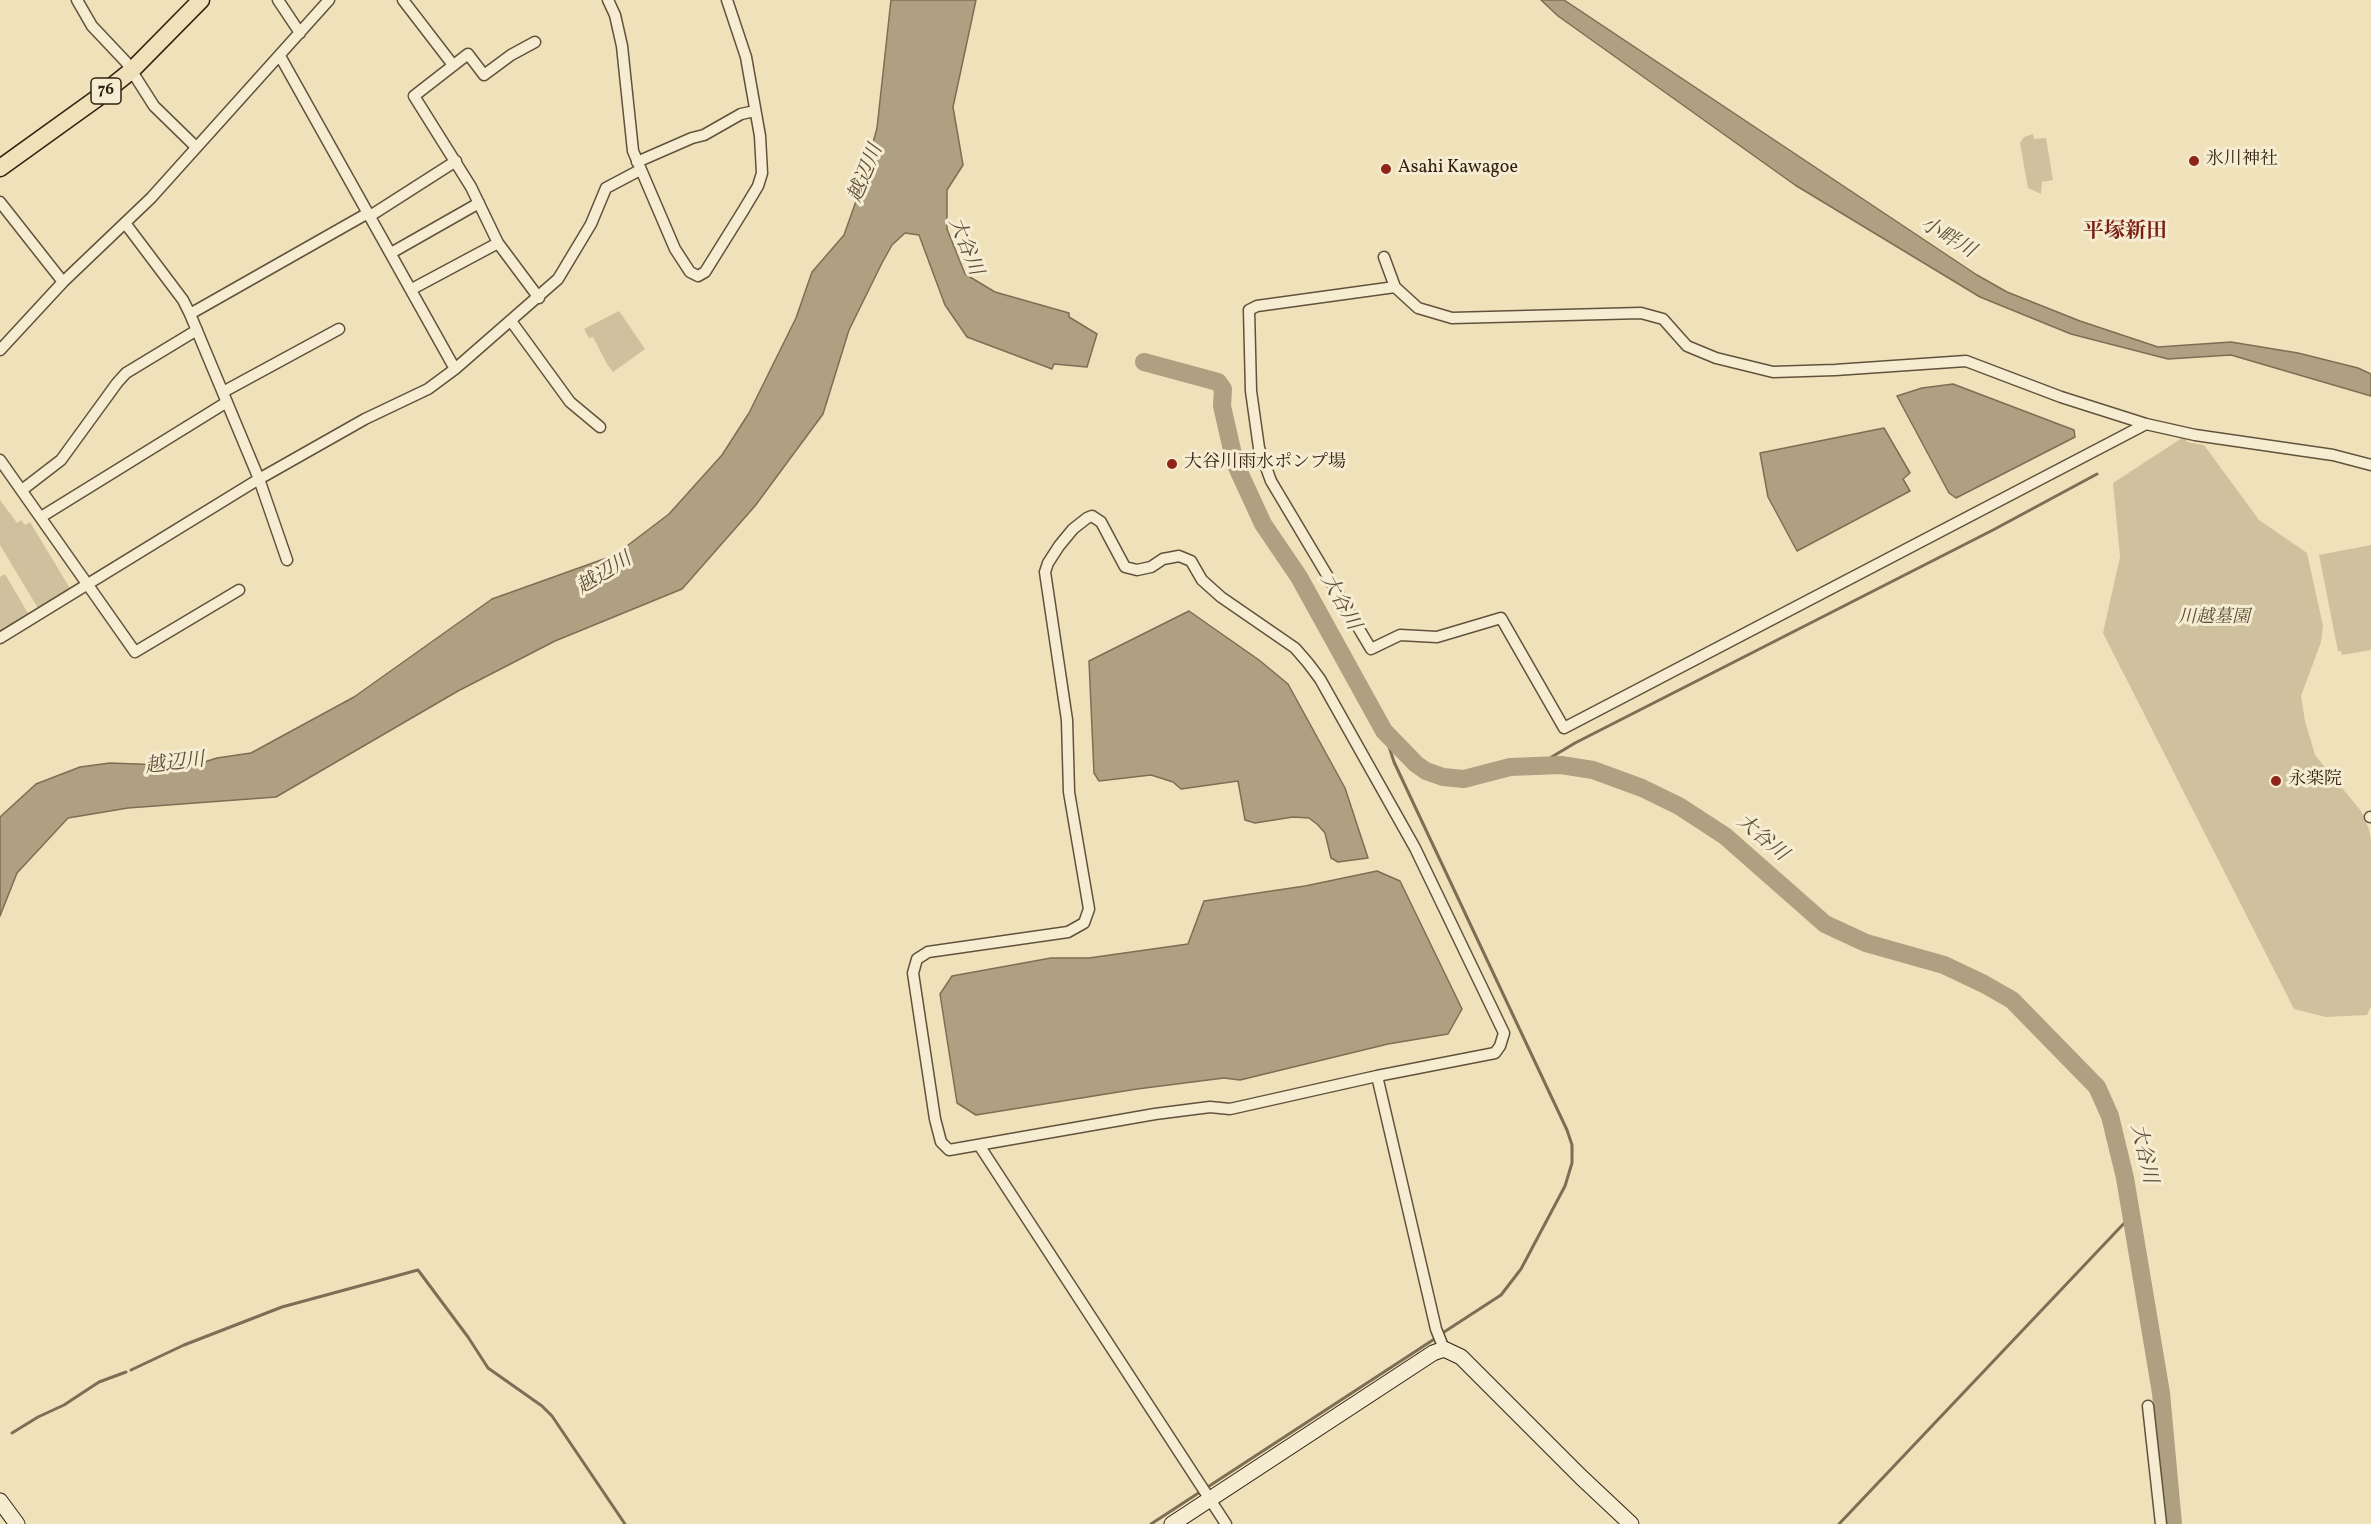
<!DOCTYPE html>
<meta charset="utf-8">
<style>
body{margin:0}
canvas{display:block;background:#efe1ba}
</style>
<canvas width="2371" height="1524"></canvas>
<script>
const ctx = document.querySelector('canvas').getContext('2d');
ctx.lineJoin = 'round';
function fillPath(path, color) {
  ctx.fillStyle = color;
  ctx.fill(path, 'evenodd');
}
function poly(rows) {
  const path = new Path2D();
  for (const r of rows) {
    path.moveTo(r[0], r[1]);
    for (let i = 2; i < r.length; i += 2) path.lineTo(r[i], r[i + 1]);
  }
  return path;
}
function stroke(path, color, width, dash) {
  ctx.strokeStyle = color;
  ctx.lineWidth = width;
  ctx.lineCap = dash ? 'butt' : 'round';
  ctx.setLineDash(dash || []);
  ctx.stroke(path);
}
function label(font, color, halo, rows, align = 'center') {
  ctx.font = font + ' Vollkorn,"Noto Serif JP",serif';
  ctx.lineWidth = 6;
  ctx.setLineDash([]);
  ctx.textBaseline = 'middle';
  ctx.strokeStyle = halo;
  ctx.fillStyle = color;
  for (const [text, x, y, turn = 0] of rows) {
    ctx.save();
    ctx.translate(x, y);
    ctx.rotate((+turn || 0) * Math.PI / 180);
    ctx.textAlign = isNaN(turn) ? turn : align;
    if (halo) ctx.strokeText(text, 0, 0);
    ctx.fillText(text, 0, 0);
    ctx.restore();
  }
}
const green = poly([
 [2033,134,2034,139,2046,138,2053,180,2042,182,2041,194,2028,188,2020,143,2024,137],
 [619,311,645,349,613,372,607,364,593,337,589,338,584,329],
 [2182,438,2186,438,2187,442,2204,445,2259,520,2307,553,2323,626,2321,642,2301,696,2305,721,2315,755,2361,811,2369,829,2371,839,2371,1006,2367,1015,2326,1017,2294,1009,2103,633,2120,557,2113,483],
 [0,500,17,523,21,520,25,525,30,522,71,590,39,610,0,545],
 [2371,545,2371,650,2342,655,2341,651,2338,651,2319,555],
 [5,574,29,615,0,633,0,577]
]);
const water = poly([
 [891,0,976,0,953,107,963,165,947,190,947,229,965,274,995,292,1069,313,1069,317,1097,334,1087,367,1054,364,1052,369,967,337,945,305,919,235,905,233,892,245,882,263,849,330,823,414,755,506,682,589,555,641,458,691,276,797,128,808,68,818,17,873,0,916,0,817,36,784,80,767,110,763,192,766,217,758,251,753,354,697,492,599,615,555,669,514,722,455,749,413,796,318,812,272,844,235,861,187,877,128,891,0],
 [1541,0,1564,0,1977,275,2007,292,2080,321,2158,347,2231,342,2298,353,2358,368,2371,374,2371,396,2231,355,2168,359,2071,334,1980,297,1795,185,1558,16,1541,0],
 [1953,384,2074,430,2075,437,1956,498,1949,493,1897,396,1922,388,1953,384],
 [1884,428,1910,473,1903,479,1910,491,1797,551,1768,497,1760,453,1884,428],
 [1189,611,1259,660,1288,684,1345,788,1368,858,1338,862,1331,858,1325,833,1318,825,1309,818,1293,817,1255,823,1245,820,1238,781,1181,789,1173,782,1151,775,1099,781,1094,773,1089,661,1189,611],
 [1377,871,1400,881,1462,1009,1448,1034,1388,1044,1240,1080,1224,1078,1137,1089,976,1115,957,1103,940,994,952,976,1051,958,1089,958,1188,944,1204,901,1305,886,1377,871]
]);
const stream = poly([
 [1384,731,1394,762,1567,1130,1572,1145,1572,1163,1565,1186,1521,1269,1501,1295,1441,1334],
 [1540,764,1575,743,1993,530,2097,474],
 [131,1370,184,1345,282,1307,418,1270,468,1337,488,1368,542,1406,552,1416,625,1524],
 [12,1433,38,1417,64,1405,99,1382,126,1372],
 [1151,1524,1436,1338],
 [1839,1524,2130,1217]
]);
const river = poly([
 [1144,362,1218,382,1223,389,1222,406,1235,463,1263,524,1299,577,1384,731,1416,764,1426,771,1443,777,1464,779,1510,767,1561,765,1593,770,1642,788,1679,806,1725,836,1825,924,1866,943,1944,965,1984,984,2012,1000,2097,1087,2110,1116,2125,1178,2161,1393,2173,1524]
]);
const street = poly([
 [77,0,92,26,126,62,154,106,196,147],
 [278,0,300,33],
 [403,0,453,65],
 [608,0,615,15,622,46,633,151,675,249,690,272,698,276,705,272,743,211,758,186,762,173,760,136,746,57,727,0],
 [535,42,511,55,484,75,468,54,414,96,471,187,498,243,539,298],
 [280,56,455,369],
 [637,162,692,138,704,135,741,114,755,111],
 [0,202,63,282],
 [370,216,456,161],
 [125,223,183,300,190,314,259,479,287,560],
 [391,253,479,203],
 [1384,257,1395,287,1418,308,1452,318,1641,313,1663,319,1687,346,1716,358,1773,372,1835,370,1966,361,2061,397,2146,424,2195,435,2333,455,2371,465],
 [1395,287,1257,306,1249,310,1251,391,1259,448,1271,481,1371,649,1400,635,1437,637,1501,618,1564,728,2146,424],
 [412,289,498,243],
 [190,314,368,213],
 [511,321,570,402,600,427],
 [0,350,63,282,151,198,329,0],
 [223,392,339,329],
 [0,460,135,652,239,590],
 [22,490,61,460,117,383,126,373,197,330],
 [41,517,227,402],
 [0,638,259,479,365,419,428,389,455,369,558,279,591,224,606,188,640,170],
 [2370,817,2371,817],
 [1377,1076,1230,1109,1210,1107,1155,1114,949,1150,941,1142,935,1119,913,973,917,959,928,952,1068,932,1084,923,1089,909,1069,792,1067,720,1045,572,1048,563,1059,546,1073,529,1087,518,1092,516,1101,522,1125,567,1137,570,1151,567,1163,559,1179,556,1191,561,1202,580,1221,597,1295,648,1308,663,1320,679,1415,848,1504,1033,1500,1046,1495,1053,1377,1076,1436,1329,1444,1349],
 [979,1145,1226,1524],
 [2148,1406,2161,1524]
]);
const secondary = poly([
 [0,1501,17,1524],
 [1172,1524,1433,1353,1444,1349,1461,1357,1581,1477,1631,1524]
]);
const primary = poly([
 [0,168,96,99,131,71,201,0]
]);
const markers = [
 [2194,161,6,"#8f2418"],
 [1386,169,6,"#8f2418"],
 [1172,464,6,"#8f2418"],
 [2276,781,6,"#8f2418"]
];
const shields = [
 [106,91,30]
];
const shieldNames = [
 ["76",106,91]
];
const poiNames = [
 ["氷川神社",2206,161],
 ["Asahi Kawagoe",1398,169],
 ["大谷川雨水ポンプ場",1184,464],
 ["永楽院",2288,781]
];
const parkNames = [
 ["川越墓園",2214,619]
];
const waterNames = [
 ["越辺川",867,174,-68],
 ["小畔川",1947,239,31],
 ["大谷川",964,247,68],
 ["越辺川",605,575,-32],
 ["大谷川",1339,603,61],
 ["越辺川",175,765,-7],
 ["大谷川",1761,839,40],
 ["大谷川",2142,1154,77]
];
const quarterNames = [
 ["平塚新田",2125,233]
];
fillPath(green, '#cfc19d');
fillPath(water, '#afa081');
stroke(water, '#7d6e55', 1.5);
stroke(stream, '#7d6e55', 3);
stroke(river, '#afa081', 18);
stroke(street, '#62523c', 13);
stroke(secondary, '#332212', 17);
stroke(primary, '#332212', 19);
stroke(street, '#f5ecd2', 10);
stroke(secondary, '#f5ecd2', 15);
stroke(primary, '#efe1ba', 16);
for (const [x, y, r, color] of markers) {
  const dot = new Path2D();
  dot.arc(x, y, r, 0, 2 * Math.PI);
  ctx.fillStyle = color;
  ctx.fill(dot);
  stroke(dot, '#f5ecd2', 2);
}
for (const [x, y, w] of shields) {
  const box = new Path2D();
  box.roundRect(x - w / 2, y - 13, w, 26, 4.5);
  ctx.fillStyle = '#f5ecd2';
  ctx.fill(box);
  stroke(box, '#332212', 1.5);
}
label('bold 16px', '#332212', null, shieldNames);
label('18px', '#332212', '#f5ecd2', poiNames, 'left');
label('italic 18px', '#5a4a35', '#f5ecd2', parkNames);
label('italic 20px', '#5e4e39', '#f5ecd2', waterNames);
label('bold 21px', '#7a1f14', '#f5ecd2', quarterNames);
</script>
